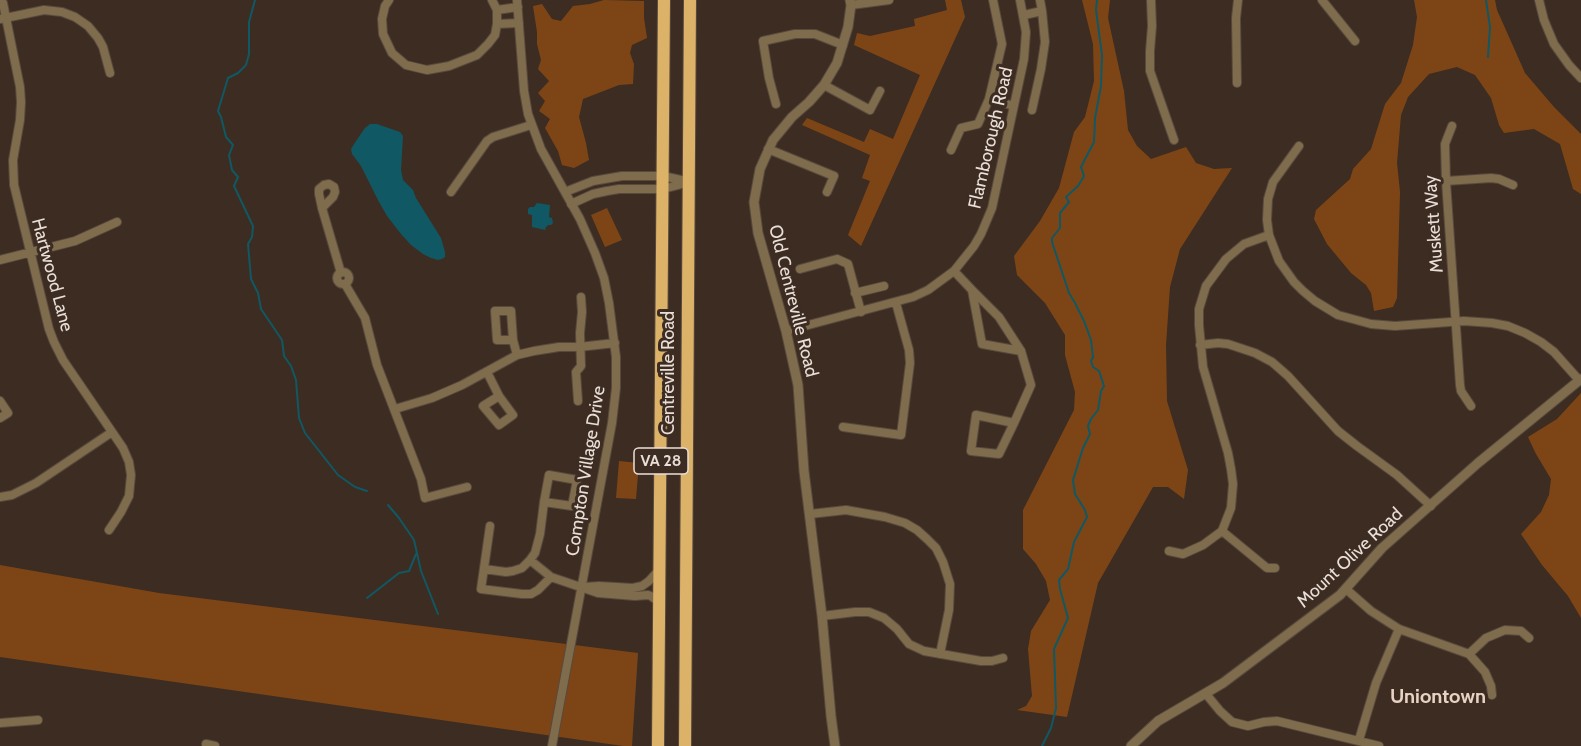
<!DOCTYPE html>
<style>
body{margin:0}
canvas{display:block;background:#3c2c21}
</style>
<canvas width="1581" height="746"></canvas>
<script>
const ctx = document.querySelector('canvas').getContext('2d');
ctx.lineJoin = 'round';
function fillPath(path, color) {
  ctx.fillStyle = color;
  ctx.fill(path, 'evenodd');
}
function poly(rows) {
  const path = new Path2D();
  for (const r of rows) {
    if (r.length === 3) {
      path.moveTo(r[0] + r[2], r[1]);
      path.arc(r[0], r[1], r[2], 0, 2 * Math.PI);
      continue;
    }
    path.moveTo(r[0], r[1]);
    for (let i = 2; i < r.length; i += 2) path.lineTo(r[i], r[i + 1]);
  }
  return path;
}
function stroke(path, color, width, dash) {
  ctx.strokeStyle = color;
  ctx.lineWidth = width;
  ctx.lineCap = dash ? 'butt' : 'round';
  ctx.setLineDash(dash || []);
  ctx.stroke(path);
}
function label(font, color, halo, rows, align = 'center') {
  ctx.font = font + ' Cabin,sans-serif';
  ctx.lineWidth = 6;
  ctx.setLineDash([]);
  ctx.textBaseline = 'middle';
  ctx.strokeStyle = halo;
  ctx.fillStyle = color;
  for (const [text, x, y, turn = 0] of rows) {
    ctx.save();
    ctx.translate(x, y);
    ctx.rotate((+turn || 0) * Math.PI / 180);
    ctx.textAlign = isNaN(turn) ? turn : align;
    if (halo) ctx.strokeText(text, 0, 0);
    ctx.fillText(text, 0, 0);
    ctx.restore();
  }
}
const green = poly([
 [604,0,644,1,644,18,647,38,632,45,630,53,634,64,633,84,619,85,583,99,579,117,586,143,589,160,574,168,562,165,558,151,545,128,550,119,539,111,545,101,538,93,549,81,538,69,541,60,537,44,537,32,533,6,542,4,552,19,561,21,573,6,590,4],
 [945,0,961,0,965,17,861,246,848,235,870,181,862,178,870,155,802,125,807,118,864,142,870,129,893,139,920,75,854,45,857,33,870,36,915,26,914,19,947,10],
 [1082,0,1110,0,1108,18,1124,91,1128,130,1137,146,1151,159,1186,147,1196,163,1214,169,1232,168,1180,249,1170,287,1166,345,1167,401,1188,470,1184,499,1168,487,1153,487,1098,583,1067,717,1017,710,1026,706,1032,696,1028,649,1031,631,1050,600,1046,581,1036,564,1023,549,1023,510,1074,410,1075,392,1065,355,1065,335,1045,303,1017,275,1014,256,1040,221,1059,188,1074,132,1085,117,1094,81,1093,44],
 [1414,0,1495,0,1497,10,1525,73,1554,107,1581,134,1581,194,1573,189,1560,144,1534,129,1504,133,1499,125,1491,98,1475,75,1457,67,1429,74,1408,97,1401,115,1397,163,1400,192,1397,298,1393,307,1374,311,1371,293,1366,285,1351,273,1327,244,1314,219,1316,210,1350,179,1353,169,1371,149,1385,104,1401,83,1413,45,1417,17],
 [607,208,622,240,605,247,591,215],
 [1581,393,1581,618,1568,596,1542,565,1521,534,1541,512,1549,495,1551,479,1536,454,1528,437,1557,419],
 [619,461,639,463,636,499,616,498],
 [0,565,159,593,638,653,632,746,623,746,0,657]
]);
const water = poly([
 [370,124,377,124,400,132,403,136,401,170,403,180,413,190,416,198,441,238,445,252,445,257,442,259,438,260,431,258,423,254,411,245,401,234,387,216,379,202,361,166,352,154,351,149,356,141,365,128],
 [537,203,550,205,549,217,552,218,553,223,551,225,548,225,546,227,545,230,532,227,532,215,528,214,528,209,530,207,534,207]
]);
const stream = poly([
 [255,0,249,22,249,54,246,65,238,73,228,78,218,111,221,117,226,137,233,145,229,155,232,170,238,177,234,186,253,226,252,237,248,244,251,279,258,293,261,309,282,340,284,356,291,366,296,380,299,418,305,433,338,475,355,487,367,491],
 [1486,0,1490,27,1488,57],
 [388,505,399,518,414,540,421,571,438,614],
 [367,598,399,573,409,571,416,554],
 [1042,746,1051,728,1056,708,1054,649,1068,618,1060,589,1059,580,1068,569,1074,542,1087,517,1085,510,1075,494,1073,480,1083,448,1090,434,1088,426,1091,419,1098,410,1101,391,1104,386,1099,371,1093,367,1091,361,1093,357,1091,340,1084,321,1075,303,1069,293,1052,242,1052,238,1060,228,1060,213,1069,202,1066,197,1078,186,1084,176,1081,167,1094,142,1095,118,1101,86,1102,55,1096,10,1097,0]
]);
const minor = poly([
 [1,0,3,3,20,87,21,102,20,120,13,160,14,185,49,329,54,342,63,360,123,448,129,462,131,475,129,496,121,512,109,530],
 [389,0,385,6,382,19,383,34,392,53,406,65,427,70,449,66,477,55,488,44,495,35,497,24,497,10,492,0],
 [517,0,524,91,528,114,541,149,580,219,595,253,604,278,609,303,616,357,616,388,612,423,552,746],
 [1040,0,1042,11],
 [1151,0,1152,26,1150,51,1150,71,1174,140],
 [1322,0,1355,41],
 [1539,0,1544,20,1554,44,1569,65,1581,78],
 [851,5,889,0],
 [497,10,518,7],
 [1024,15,1042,11,1045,42,1041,69,1032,110],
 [0,19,44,10,62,12,75,17,88,26,98,38,103,47,110,73],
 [497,24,519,23],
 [1237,83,1236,18,1238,0],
 [824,85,870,110,880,91],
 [989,99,1002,44,993,0],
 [776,104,769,78,763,41,795,34,815,34,843,45],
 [1452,126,1445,144,1446,181,1460,385,1461,391,1471,406],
 [1299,146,1273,182,1268,199,1267,220,1269,235,1279,261,1294,282,1303,291,1315,301,1338,315,1371,324,1395,326,1464,321,1492,323,1508,326,1525,333,1541,342,1554,352,1579,380],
 [768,149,834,176,827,192],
 [951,150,961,128,978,124,989,99,1014,106],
 [1446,181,1491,178,1499,179,1513,185],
 [451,192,487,141,493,137,531,125],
 [565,192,593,181,622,176,663,176,690,182],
 [571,204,593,194,607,191,619,189,663,189,686,183],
 [322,208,333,197,335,192,334,187,329,184,324,185,319,189,319,194,322,208,341,273],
 [0,260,75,241,117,222],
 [800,269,837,259,848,264,861,312],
 [954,271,972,290,982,344,1021,351],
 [343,278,6],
 [345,284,365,318,377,365,421,479,425,498,467,487],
 [972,290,999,317,1021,351,1031,385,1014,423],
 [855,293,884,286],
 [786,331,913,297,928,290,954,271,974,246,981,234,992,208,1024,59,1026,32,1020,0],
 [513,340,511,311,495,311,497,340,513,340,517,355],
 [1200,345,1218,343,1228,344,1255,353,1272,362,1288,376,1338,431,1357,446,1397,475,1431,506],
 [487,372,499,396,513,415,499,425,483,406,499,396],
 [0,401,8,413,0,418],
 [578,401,576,372,581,366,580,333,582,312,581,297],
 [395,409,432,398,462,385,517,355,534,351,559,347,579,347,615,343],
 [976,415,1014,423,999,454,971,451,976,415],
 [843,427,901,435,910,363,909,350,896,303],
 [549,475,577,480,572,506,544,502,549,475],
 [0,497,12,495,36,483,112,432],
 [544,502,540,534,535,553,530,560,551,577],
 [810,514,846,510,885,517,905,523,917,530,927,539,936,548,943,562,950,584,949,610,940,654],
 [490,526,481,589,522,594,531,594,538,590,551,577,598,593,635,596,648,595,651,596,659,602],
 [1222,531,1267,568,1275,568],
 [1169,551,1183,554,1203,545,1222,531,1231,508,1233,484,1231,469,1228,453,1203,367,1199,325,1199,309,1206,286,1226,259,1244,244,1269,235],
 [484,569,506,572,513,571,522,568,530,560],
 [585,587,599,586,633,588,642,586,649,581,659,570],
 [1346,589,1371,611,1399,629,1469,654,1485,672,1491,686,1492,695],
 [822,616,855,612,869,612,884,618,897,629,909,644,924,651,981,661,992,661,1003,658],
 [1469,654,1486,638,1505,630,1521,631,1529,638],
 [1206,694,1220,711,1232,722,1248,726,1264,722,1277,721,1379,746],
 [0,723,38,720],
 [1359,740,1376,683,1399,629],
 [206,744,215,746]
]);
const tertiary = poly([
 [835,746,831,716,822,616,804,471,798,385,786,331,758,233,754,202,760,169,773,140,792,117,809,102,824,85,837,63,848,27,851,5,850,0],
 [1131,746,1158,721,1223,683,1340,595,1382,548,1478,463,1581,379]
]);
const trunk = poly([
 [658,746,664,0],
 [685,746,690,0]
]);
const shields = [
 [661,461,54]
];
const shieldNames = [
 ["VA 28",661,461]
];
const streetNames = [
 ["Flamborough Road",991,138,-77],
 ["Muskett Way",1434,224,-94],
 ["Hartwood Lane",52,275,75],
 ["Old Centreville Road",793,301,76],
 ["Centreville Road",669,373,-90],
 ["Compton Village Drive",586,471,-81],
 ["Mount Olive Road",1350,558,-43]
];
const neighbourhoodNames = [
 ["Uniontown",1438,697]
];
fillPath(green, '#7d4516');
fillPath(water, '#105863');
stroke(stream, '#105863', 2);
stroke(minor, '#58493e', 10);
stroke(tertiary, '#58493e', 11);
stroke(trunk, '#58493e', 14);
stroke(minor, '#7f6c4d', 8);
stroke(tertiary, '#7f6c4d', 9);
stroke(trunk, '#dcb268', 12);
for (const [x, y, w] of shields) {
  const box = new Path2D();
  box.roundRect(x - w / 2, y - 13, w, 26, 4.5);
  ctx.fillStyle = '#3c2c21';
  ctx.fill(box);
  stroke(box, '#eadfd8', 1.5);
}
label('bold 16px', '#eadfd8', null, shieldNames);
label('18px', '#eadfd8', '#3c2c21', streetNames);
label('bold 20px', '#e7d2c4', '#3c2c21', neighbourhoodNames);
</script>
